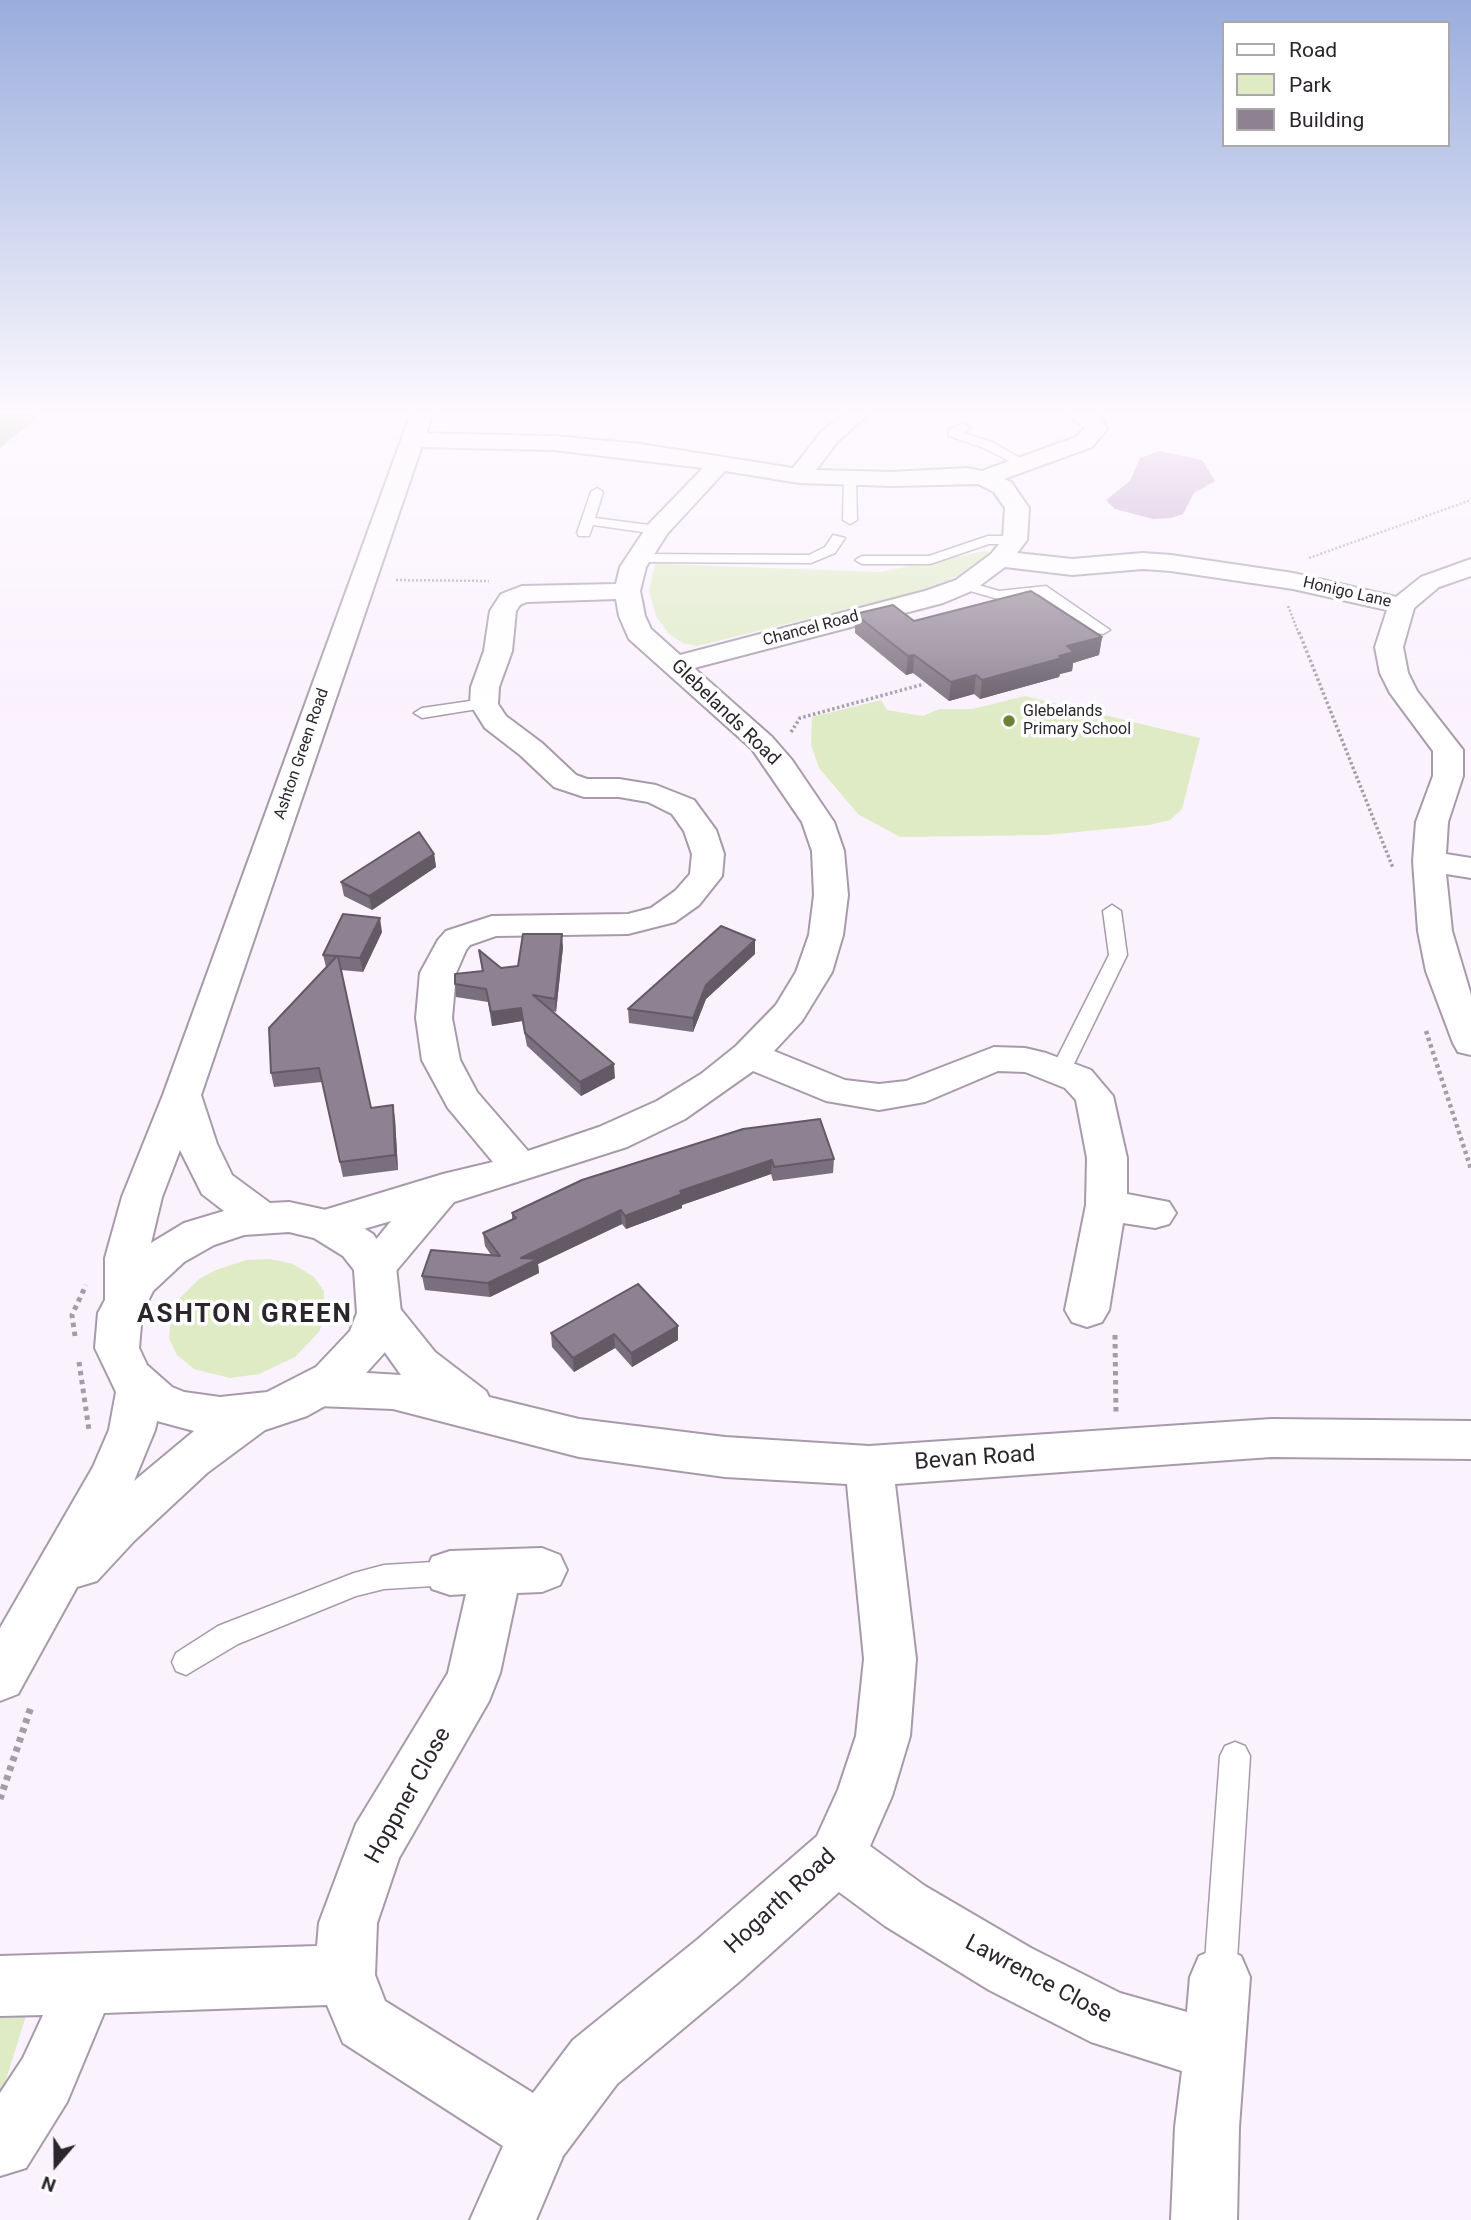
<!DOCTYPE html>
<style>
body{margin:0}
#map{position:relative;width:1471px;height:2220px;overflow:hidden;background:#faf2fd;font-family:Roboto,sans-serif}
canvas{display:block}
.legend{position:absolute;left:1222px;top:21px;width:228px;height:126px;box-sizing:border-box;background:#fff;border:2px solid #aaa8ab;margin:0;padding:9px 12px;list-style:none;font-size:21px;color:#2b262c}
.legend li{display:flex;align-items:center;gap:14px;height:35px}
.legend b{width:35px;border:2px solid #aaa8ab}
.north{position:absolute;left:21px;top:2129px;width:70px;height:70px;-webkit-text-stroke:5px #fff;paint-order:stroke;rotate:200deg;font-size:19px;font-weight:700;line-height:28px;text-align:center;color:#2b262c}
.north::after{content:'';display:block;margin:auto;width:24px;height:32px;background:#2b262c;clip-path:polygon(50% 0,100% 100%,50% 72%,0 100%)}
</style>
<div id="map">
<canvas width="1471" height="2220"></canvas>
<ul class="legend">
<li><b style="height:9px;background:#fff"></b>Road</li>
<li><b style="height:19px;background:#deebc5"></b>Park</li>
<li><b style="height:19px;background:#8e8192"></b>Building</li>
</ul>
<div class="north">N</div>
</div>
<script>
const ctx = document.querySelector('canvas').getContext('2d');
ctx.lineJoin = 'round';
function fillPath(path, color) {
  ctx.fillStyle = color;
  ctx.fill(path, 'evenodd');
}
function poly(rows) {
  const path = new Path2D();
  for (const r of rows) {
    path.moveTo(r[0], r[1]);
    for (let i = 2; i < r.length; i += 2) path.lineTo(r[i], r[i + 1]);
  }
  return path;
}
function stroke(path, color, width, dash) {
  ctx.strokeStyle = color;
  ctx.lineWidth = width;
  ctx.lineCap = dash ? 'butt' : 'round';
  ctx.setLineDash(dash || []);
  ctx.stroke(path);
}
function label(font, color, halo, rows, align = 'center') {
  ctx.font = font + ' Roboto,sans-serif';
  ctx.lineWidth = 7;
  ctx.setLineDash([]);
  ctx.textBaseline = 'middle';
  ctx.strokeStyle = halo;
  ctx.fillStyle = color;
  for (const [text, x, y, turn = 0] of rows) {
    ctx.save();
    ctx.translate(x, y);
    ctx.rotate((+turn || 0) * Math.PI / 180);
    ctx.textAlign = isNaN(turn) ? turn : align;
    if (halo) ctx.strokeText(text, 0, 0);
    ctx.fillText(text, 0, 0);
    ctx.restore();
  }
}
const green = poly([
 [985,551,993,553,965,573,919,591,697,646,683,643,669,634,656,616,649,591,655,564,880,572],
 [1025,696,1200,738,1182,809,1170,820,1149,825,1046,835,900,837,858,814,819,768,811,745,812,717,881,700,887,710,923,716,939,709,972,709],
 [270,1259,293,1264,314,1277,324,1291,324,1319,319,1332,295,1357,259,1374,230,1378,194,1369,177,1355,169,1338,171,1315,179,1299,199,1279,216,1270,246,1260],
 [28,1985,25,2019,0,2099,0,1986]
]);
const forest = poly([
 [0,413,42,413,0,448]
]);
const water = poly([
 [1160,451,1202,460,1215,481,1194,493,1183,514,1171,518,1153,519,1115,509,1106,500,1130,481,1140,458]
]);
const pathFar4 = poly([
 [1309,558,1471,500],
 [396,580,489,581],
 [1288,606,1299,634]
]);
const pathFar3 = poly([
 [1299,632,1393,868],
 [791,732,800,718,924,684]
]);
const pathFar2 = poly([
 [1426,1031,1471,1169]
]);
const pathFar1 = poly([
 [1115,1335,1116,1414],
 [75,1336,72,1315,86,1285],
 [79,1362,89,1430]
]);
const path = poly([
 [0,1799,31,1707]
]);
const service = poly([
 [961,424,971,427,963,433,992,442,1029,463,1019,466,984,448,949,436,949,430,961,424],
 [850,474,856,478,857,520,850,524,843,520,844,478,850,474],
 [597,488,603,492,595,518,657,526,664,530,657,534,593,525,589,536,579,536,577,533,591,492,597,488],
 [833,535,845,538,835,553,811,563,638,562,631,558,638,554,809,555,825,547,833,535],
 [988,536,1015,536,1022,540,1015,544,989,544,930,564,862,564,855,560,862,556,929,556,988,536],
 [965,581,999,591,1046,586,1110,630,1103,634,1098,633,1038,594,998,599,960,588,960,582,965,581],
 [484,699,490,701,490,707,422,718,414,713,422,708,484,699],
 [1112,905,1121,911,1127,955,1071,1070,1068,1075,1054,1075,1051,1070,1109,955,1103,911,1112,905],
 [450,1561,460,1565,464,1573,460,1581,450,1585,384,1589,356,1596,238,1644,186,1675,176,1671,172,1662,176,1653,218,1626,354,1573,384,1565,450,1561],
 [1235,1742,1245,1746,1250,1756,1236,1975,1231,1986,1220,1991,1209,1986,1204,1975,1220,1756,1225,1746,1235,1742]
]);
const minor = poly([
 [846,413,870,413,838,441,816,470,892,472,967,468,982,471,1076,437,1085,428,1064,413,1092,413,1100,416,1107,429,1092,447,1004,479,1011,482,1029,508,1027,540,1017,553,1072,559,1143,553,1171,555,1293,573,1396,597,1421,577,1471,559,1471,576,1439,587,1414,608,1403,647,1408,673,1417,691,1463,750,1463,776,1448,822,1446,854,1471,858,1471,878,1446,874,1452,931,1471,995,1471,1055,1458,1052,1453,1043,1426,971,1418,931,1413,861,1416,822,1433,776,1433,751,1390,693,1380,673,1375,647,1387,610,1293,589,1171,571,1143,569,1072,575,1005,567,974,590,943,603,694,668,772,737,792,760,834,822,844,851,848,895,843,935,832,972,802,1021,774,1051,845,1080,879,1084,906,1081,994,1047,1025,1048,1046,1053,1091,1070,1113,1096,1127,1158,1127,1194,1169,1202,1176,1213,1169,1224,1155,1228,1123,1223,1109,1310,1102,1322,1087,1327,1072,1322,1065,1310,1086,1205,1087,1158,1076,1100,1065,1088,1025,1072,998,1071,925,1102,879,1110,826,1101,753,1071,685,1119,627,1147,454,1202,390,1278,375,1283,360,1278,354,1267,391,1221,326,1240,311,1236,305,1225,311,1214,443,1174,493,1162,448,1108,422,1060,416,1018,420,973,438,940,446,931,492,916,628,914,651,908,675,891,690,874,692,854,684,831,672,814,648,802,619,797,584,797,554,787,520,755,485,728,470,704,471,687,484,651,490,611,501,594,522,586,616,584,620,567,648,525,703,468,554,450,414,447,403,440,414,433,554,436,640,444,793,468,822,431,846,413],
 [725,471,799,483,892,486,978,484,994,492,1005,508,1003,539,991,554,956,580,925,591,680,655,651,629,645,616,640,591,646,567,667,534,725,471],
 [616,599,619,616,629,639,752,749,802,822,812,851,814,895,809,935,796,972,776,1005,736,1046,701,1074,657,1101,599,1127,528,1151,477,1092,460,1060,452,1018,456,973,466,950,470,945,496,936,628,934,675,922,699,905,722,876,724,854,716,830,694,800,656,785,619,779,587,779,576,775,542,743,506,716,498,704,499,687,512,651,516,611,520,605,527,602,616,599],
 [379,1296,394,1301,435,1352,486,1391,489,1397,579,1419,725,1437,869,1446,1271,1419,1471,1421,1471,1459,1271,1457,895,1484,916,1659,910,1736,892,1796,870,1846,925,1886,1031,1948,1120,1993,1187,2012,1190,1977,1199,1956,1220,1947,1241,1956,1250,1977,1239,2127,1237,2220,1171,2220,1175,2127,1182,2071,1091,2042,989,1990,885,1926,839,1892,740,1981,617,2084,563,2156,536,2220,470,2220,503,2146,343,2043,327,2005,104,2013,67,2102,26,2168,0,2176,0,2093,23,2058,43,2015,0,2016,0,1956,317,1946,319,1923,356,1824,448,1673,466,1594,450,1595,432,1589,425,1573,432,1557,450,1551,542,1548,560,1555,567,1570,560,1585,542,1592,517,1593,500,1673,489,1701,399,1858,377,1923,375,1975,385,2001,533,2093,573,2040,698,1939,817,1836,838,1790,856,1736,864,1659,847,1484,725,1477,579,1457,393,1409,318,1406,302,1401,295,1388,302,1375,318,1370,401,1375,357,1313,364,1301,379,1296]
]);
const tertiary = poly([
 [411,413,433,413,201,1095,217,1144,232,1175,270,1203,289,1202,326,1210,341,1214,373,1234,396,1267,401,1313,385,1352,348,1393,307,1416,265,1430,207,1473,134,1541,97,1581,77,1587,18,1694,0,1701,0,1628,93,1467,109,1430,116,1392,95,1348,98,1313,105,1300,105,1258,122,1197,163,1095,411,413],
 [180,1150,202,1194,224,1211,184,1223,151,1243,162,1197,180,1150],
 [289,1232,314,1238,343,1256,354,1270,357,1313,350,1331,316,1367,267,1392,220,1397,184,1392,172,1387,147,1365,139,1348,142,1313,153,1291,184,1262,214,1245,244,1235,289,1232],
 [157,1421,194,1431,134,1481,155,1430,157,1421]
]);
const wall = poly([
 [855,614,914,621,1102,637,1099,655,1073,663,1072,671,1060,674,1059,677,980,699,974,694,949,701,913,673,906,675,855,633],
 [434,854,436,867,372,910,344,896,341,882],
 [382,932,363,972,341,970,371,1108,395,1119,398,1170,343,1177,322,1082,274,1087,271,1073,326,967,323,955],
 [563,947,556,1012,552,1011,615,1078,581,1096,527,1046,522,1021,492,1026,488,1002,456,997,455,984,482,971,479,950,501,968,518,966],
 [755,954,706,999,693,1032,629,1023,628,1009],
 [743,1129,834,1159,833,1173,773,1181,771,1174,682,1205,682,1208,626,1229,622,1224,538,1264,539,1273,490,1297,425,1290,422,1276,491,1255,485,1246,483,1233,512,1219,512,1213],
 [678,1326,678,1340,632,1367,615,1348,574,1372,552,1347,551,1333]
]);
const shadedWall = poly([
 [1102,637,1099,655,1073,663,1072,671,1060,674,1059,677,980,699,982,680,1059,656,1067,646],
 [914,655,913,673,906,675,908,656],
 [976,675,974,694,949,701,951,682],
 [434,854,436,867,372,910,369,896],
 [380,918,382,932,363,972,360,958],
 [562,934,563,947,556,1012,555,999],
 [755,940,755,954,706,999,693,1032,693,1018,706,985],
 [521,1008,522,1021,492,1026,491,1012],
 [614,1064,615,1078,581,1096,580,1082],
 [393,1105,395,1119,398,1170,395,1155],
 [772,1160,771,1174,682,1205,682,1208,626,1229,625,1216,680,1191],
 [621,1210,622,1224,538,1264,539,1273,490,1297,488,1283,521,1258],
 [678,1326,678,1340,632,1367,631,1353],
 [614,1334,615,1348,574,1372,573,1358]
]);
const building = poly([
 [1031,591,1102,637,1067,646,1074,652,1059,656,1062,658,982,680,976,675,951,682,914,655,908,656,855,614,893,605,914,621,1031,591],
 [419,832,434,854,369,896,341,882,419,832],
 [343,914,380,918,360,958,338,956,371,1108,393,1105,395,1155,340,1162,319,1068,271,1073,269,1028,337,956,323,955,343,914],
 [721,926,755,940,706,985,693,1018,628,1009,721,926],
 [523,934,562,934,555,999,533,995,614,1064,580,1082,525,1033,521,1008,491,1012,486,989,455,984,455,974,483,971,479,950,501,968,518,966,523,934],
 [820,1119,834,1159,774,1167,772,1160,680,1191,682,1194,625,1216,621,1210,521,1258,538,1259,488,1283,422,1276,431,1250,500,1256,483,1233,516,1218,512,1213,582,1180,743,1129,820,1119],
 [638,1284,678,1326,631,1353,614,1334,573,1358,551,1333,638,1284]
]);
const markers = [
 [1009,721,7,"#6b8133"]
];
const farStreetnames = [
 ["Honigo Lane",1347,593,13],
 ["Chancel Road",811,629,-15],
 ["Ashton Green Road",302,754,-71]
];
const farPoinames = [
 ["Glebelands",1023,712],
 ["Primary School",1023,730]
];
const streetNames = [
 ["Glebelands Road",725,713,44]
];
const nearStreetnames = [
 ["Bevan Road",975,1459,-4],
 ["Hoppner Close",409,1796,-61],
 ["Hogarth Road",781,1902,-43],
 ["Lawrence Close",1038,1980,28]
];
const districtNames = [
 ["ASHTON GREEN",245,1315]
];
fillPath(green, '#deebc5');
fillPath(forest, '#aaba88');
fillPath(water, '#c3a2cc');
stroke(service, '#a79aab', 3);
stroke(minor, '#a79aab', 4);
stroke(tertiary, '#a79aab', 4);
stroke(pathFar4, '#a49da6', 2.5, [2, 2]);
stroke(pathFar3, '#a49da6', 3.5, [2.5, 2.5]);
stroke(pathFar2, '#a49da6', 4.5, [3.5, 3.5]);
stroke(pathFar1, '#a49da6', 5, [4.5, 4.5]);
stroke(path, '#a49da6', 7, [5, 5]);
fillPath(service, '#fff');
fillPath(minor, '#fff');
fillPath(tertiary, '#fff');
fillPath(wall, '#7a6f7e');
fillPath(shadedWall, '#635a66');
fillPath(building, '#8e8192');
stroke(building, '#635a66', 2);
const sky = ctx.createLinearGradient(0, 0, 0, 724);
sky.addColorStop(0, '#99addd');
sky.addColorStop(0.57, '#fdf9fe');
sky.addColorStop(1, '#fdf9fe00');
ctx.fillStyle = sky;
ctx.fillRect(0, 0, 1471, 724);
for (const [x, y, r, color] of markers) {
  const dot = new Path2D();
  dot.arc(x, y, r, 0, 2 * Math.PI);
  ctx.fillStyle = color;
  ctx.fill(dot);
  stroke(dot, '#fff', 2.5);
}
label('16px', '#2b262c', '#fff', farStreetnames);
label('16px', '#2b262c', '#fff', farPoinames, 'left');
label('19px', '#2b262c', '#fff', streetNames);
label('23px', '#2b262c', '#fff', nearStreetnames);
ctx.letterSpacing = '2px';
label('bold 26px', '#2b262c', '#fff', districtNames);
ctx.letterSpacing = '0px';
</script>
